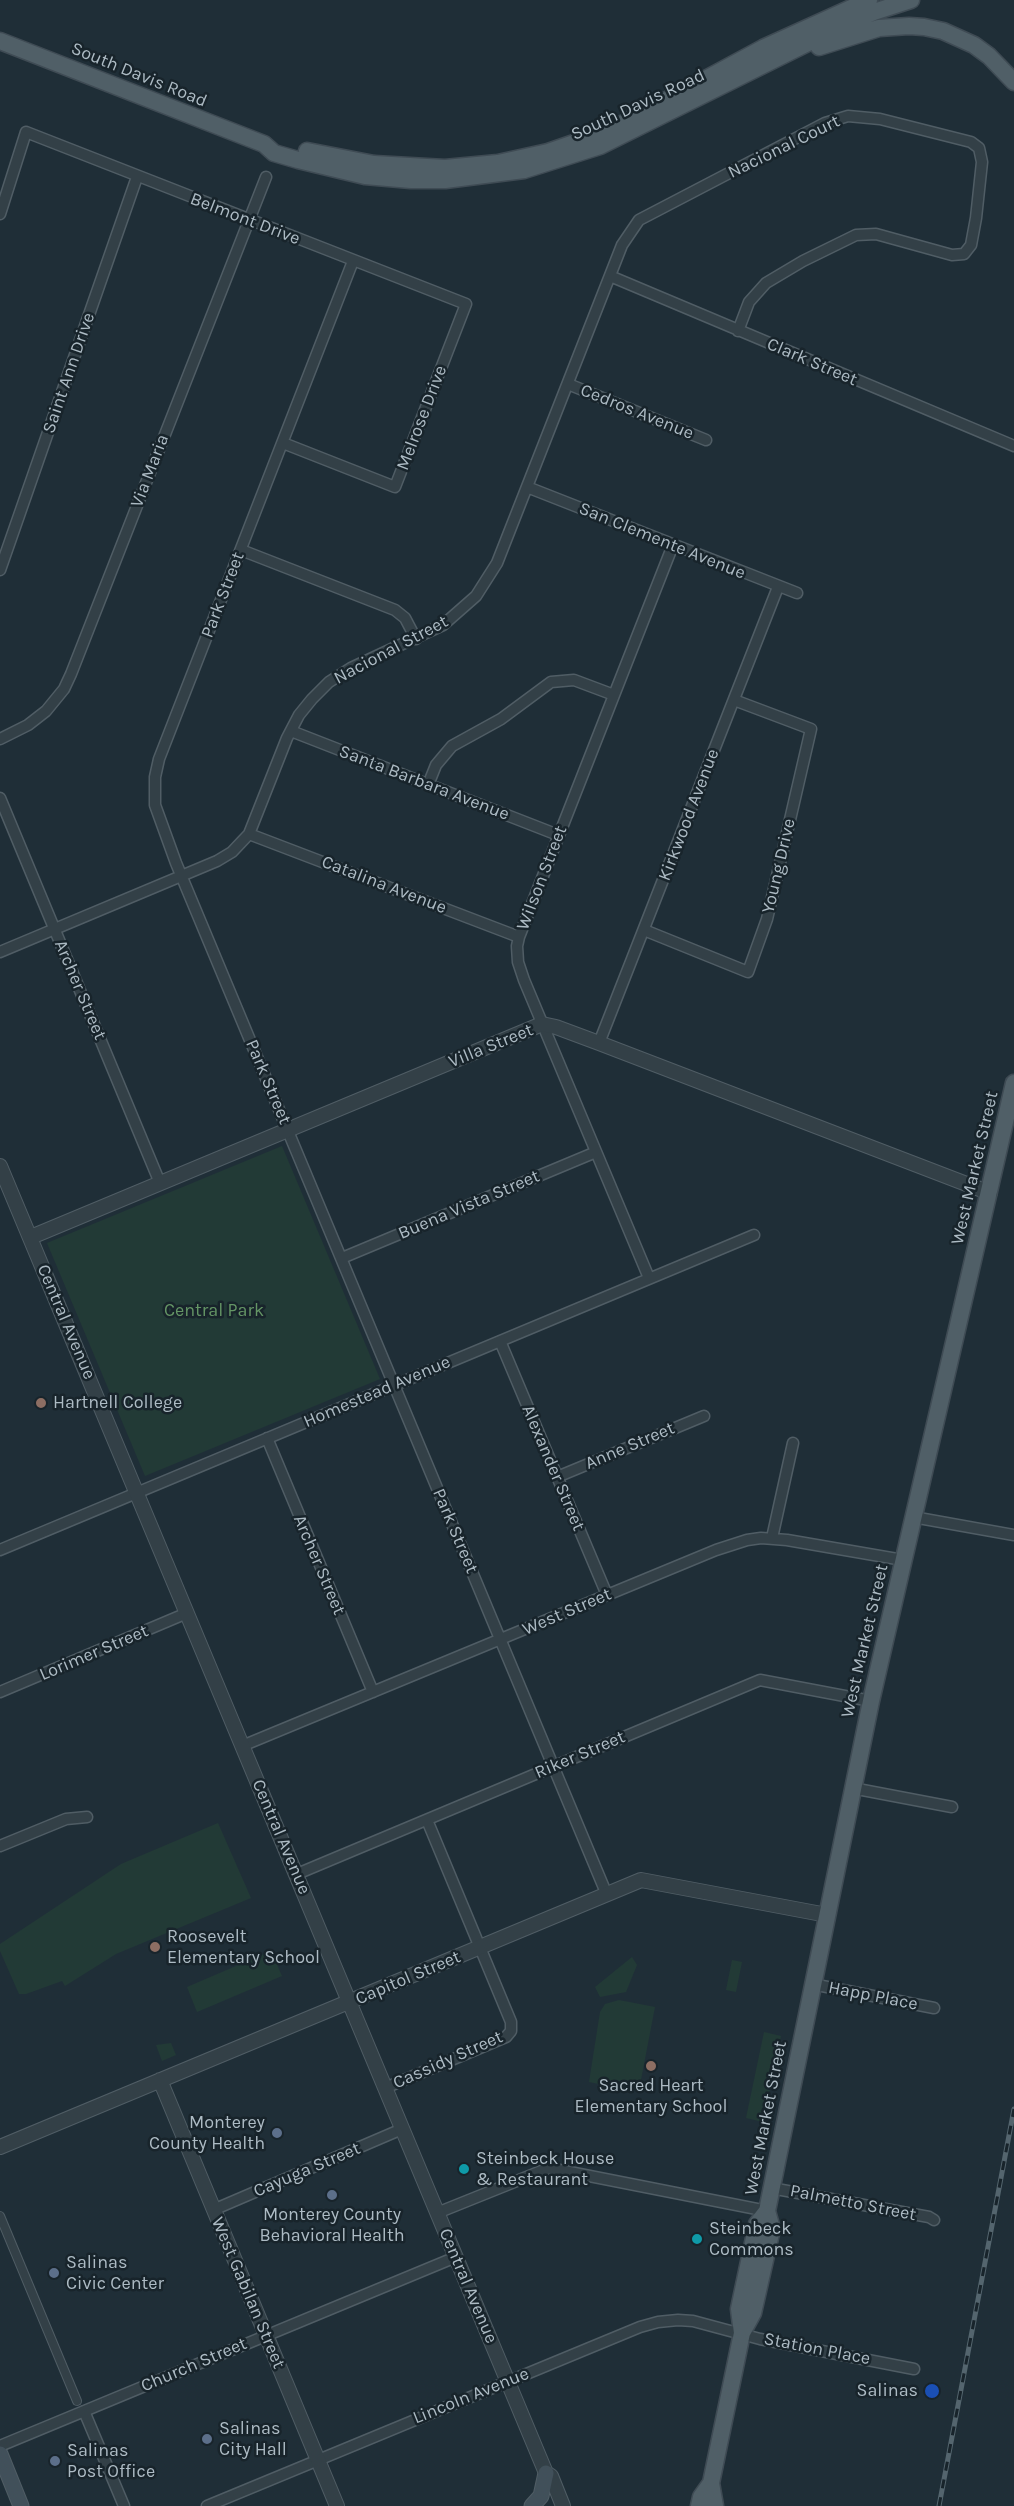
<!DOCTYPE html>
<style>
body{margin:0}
canvas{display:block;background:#1f2e37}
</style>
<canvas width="1014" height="2506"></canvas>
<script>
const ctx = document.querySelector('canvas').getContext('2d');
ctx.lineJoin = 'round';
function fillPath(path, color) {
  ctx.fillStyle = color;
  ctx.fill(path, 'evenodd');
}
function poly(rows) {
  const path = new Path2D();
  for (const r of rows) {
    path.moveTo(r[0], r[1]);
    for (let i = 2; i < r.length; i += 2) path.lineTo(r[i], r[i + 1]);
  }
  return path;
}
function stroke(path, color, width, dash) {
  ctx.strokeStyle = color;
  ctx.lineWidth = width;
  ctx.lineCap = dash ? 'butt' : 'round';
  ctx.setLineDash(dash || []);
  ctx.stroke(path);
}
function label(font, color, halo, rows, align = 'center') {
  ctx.font = font + ' Karla,sans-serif';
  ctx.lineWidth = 5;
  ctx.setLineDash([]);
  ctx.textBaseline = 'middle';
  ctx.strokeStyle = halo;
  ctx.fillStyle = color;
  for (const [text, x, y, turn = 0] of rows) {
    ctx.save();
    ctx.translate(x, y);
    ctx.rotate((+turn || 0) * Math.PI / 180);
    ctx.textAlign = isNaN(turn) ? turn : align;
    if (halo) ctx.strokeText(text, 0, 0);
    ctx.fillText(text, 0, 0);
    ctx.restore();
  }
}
const green = poly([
 [282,1146,380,1379,145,1476,47,1243],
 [218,1823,251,1898,116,1954,65,1986,62,1981,26,1994,19,1994,0,1951,0,1944,121,1864],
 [271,1951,282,1976,197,2012,187,1987],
 [632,1957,637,1965,626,1992,600,1997,595,1987],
 [732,1960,742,1962,736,1992,726,1990],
 [619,2000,655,2007,640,2085,628,2090,589,2082,600,2012,605,2004],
 [764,2032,781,2036,763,2122,746,2118],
 [171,2043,176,2055,162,2061,156,2045]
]);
const pedestrian = poly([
 [0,2216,77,2401]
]);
const minor = poly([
 [0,214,26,132,466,304,395,487,283,443],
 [353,261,159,759,155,777,155,805,176,863,607,1895],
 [610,276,1014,446],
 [568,384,706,440],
 [527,487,797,593],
 [241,550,395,610,405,618,416,639],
 [0,570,137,177],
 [291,731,558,835],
 [0,739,28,725,46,711,64,689,71,674,266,177],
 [428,785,436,765,452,746,501,719,551,682,574,680,614,695],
 [0,798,160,1183],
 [249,834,519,937],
 [644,930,748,972,767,919,811,729,734,700],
 [0,952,217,861,232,852,249,834,287,738,299,715,312,699,329,682,351,668,443,625,476,596,497,563,622,245,639,220,825,123,848,116,880,119,971,142,979,148,982,162,976,218,971,245,964,254,952,255,876,234,856,235,803,261,766,283,749,302,738,331],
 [599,1043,778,587],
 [342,1258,596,1152],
 [649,1278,524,980,518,962,517,946,519,937,673,545],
 [500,1341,607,1595],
 [267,1438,373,1692],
 [557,1477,704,1416],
 [913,1517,1014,1535],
 [772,1538,793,1443],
 [0,1550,754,1235],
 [0,1692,187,1613],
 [242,1746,716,1550,747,1540,761,1538,787,1540,903,1560],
 [852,1788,952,1807],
 [0,1846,66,1819,87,1817],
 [297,1874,760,1680,871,1701],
 [812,1984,934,2008],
 [385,2088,506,2037,511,2031,511,2022,427,1820],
 [771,2188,929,2217,934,2220],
 [213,2210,402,2129],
 [437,2213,549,2168,767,2211],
 [84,2411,124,2506],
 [0,2446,456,2257],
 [207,2506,640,2327,658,2322,678,2320,693,2321,760,2339,914,2369]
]);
const tertiary = poly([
 [0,1166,546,2473,551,2476,563,2506],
 [31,1237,542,1024,556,1027,599,1043,990,1193],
 [160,2080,337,2506],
 [0,2147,641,1880,827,1915]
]);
const secondary = poly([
 [0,2454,21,2506],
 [532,2506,541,2496,546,2473]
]);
const primary = poly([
 [0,41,264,144,274,153,298,160,365,176,411,180,445,180,524,170,600,146,842,26,874,12,911,0],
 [819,47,879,28,909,26,924,27,943,31,974,45,989,56,1014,82],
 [307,151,374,164,445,168,498,163,548,152,597,135,622,124,763,48,869,0],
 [742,2333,753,2313,772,2229,767,2211,871,1701,1014,1083],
 [711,2483,715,2506],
 [699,2506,701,2497,711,2483,742,2333,739,2309,757,2224,767,2211]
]);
const rail = poly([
 [939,2506,1014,2109]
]);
const markers = [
 [41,1403,6,"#8d6e63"],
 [155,1947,6,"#8d6e63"],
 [651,2066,6,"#8d6e63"],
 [277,2133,6,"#5c6f8a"],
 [464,2169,6,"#0f9aa8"],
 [332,2195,6,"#5c6f8a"],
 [697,2239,6,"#0f9aa8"],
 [54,2273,6,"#5c6f8a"],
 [932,2391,8,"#1a4fb4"],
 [207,2439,6,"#5c6f8a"],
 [55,2461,6,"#5c6f8a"]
];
const streetNames = [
 ["South Davis Road",139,75,22],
 ["South Davis Road",638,105,-25],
 ["Nacional Court",784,147,-26],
 ["Belmont Drive",245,219,21],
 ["Clark Street",812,362,23],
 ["Saint Ann Drive",69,373,-71],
 ["Cedros Avenue",637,412,22],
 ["Melrose Drive",422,418,-69],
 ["Via Maria",150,471,-69],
 ["San Clemente Avenue",662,541,22],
 ["Park Street",223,595,-69],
 ["Nacional Street",391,650,-28],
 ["Santa Barbara Avenue",424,783,21],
 ["Kirkwood Avenue",689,815,-69],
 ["Young Drive",779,866,-77],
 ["Wilson Street",542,878,-69],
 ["Catalina Avenue",384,885,21],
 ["Archer Street",80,990,67],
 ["Villa Street",491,1046,-22],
 ["Park Street",268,1082,67],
 ["West Market Street",975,1168,-77],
 ["Buena Vista Street",469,1205,-23],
 ["Central Avenue",66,1322,67],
 ["Homestead Avenue",377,1392,-23],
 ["Anne Street",630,1446,-23],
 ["Alexander Street",553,1468,67],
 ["Park Street",455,1531,67],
 ["Archer Street",319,1565,67],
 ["West Street",567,1612,-23],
 ["West Market Street",865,1641,-77],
 ["Lorimer Street",94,1653,-23],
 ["Riker Street",580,1755,-23],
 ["Central Avenue",281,1837,67],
 ["Capitol Street",408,1978,-23],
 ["Happ Place",873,1996,11],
 ["Cassidy Street",448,2060,-24],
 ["West Market Street",766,2118,-79],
 ["Cayuga Street",307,2170,-23],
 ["Palmetto Street",853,2203,11],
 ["Central Avenue",468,2286,67],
 ["West Gabilan Street",248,2293,67],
 ["Station Place",817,2349,11],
 ["Church Street",194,2365,-23],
 ["Lincoln Avenue",471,2396,-22]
];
const parkNames = [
 ["Central Park",214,1311]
];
const poiNames = [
 ["Hartnell College",53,1403],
 ["Roosevelt",167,1937],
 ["Elementary School",167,1958],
 ["Sacred Heart",651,2086,"center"],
 ["Elementary School",651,2107,"center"],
 ["Monterey",265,2123,"right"],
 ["County Health",265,2144,"right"],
 ["Steinbeck House",476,2159],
 ["& Restaurant",476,2180],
 ["Monterey County",332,2215,"center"],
 ["Behavioral Health",332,2236,"center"],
 ["Steinbeck",709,2229],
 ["Commons",709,2250],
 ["Salinas",66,2263],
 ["Civic Center",66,2284],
 ["Salinas",918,2391,"right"],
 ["Salinas",219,2429],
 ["City Hall",219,2450],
 ["Salinas",67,2451],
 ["Post Office",67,2472]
];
fillPath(green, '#223a36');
stroke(pedestrian, '#505d65', 10);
stroke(minor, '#505d65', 13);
stroke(tertiary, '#505d65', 16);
stroke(secondary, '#505d65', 17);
stroke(primary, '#3f4b54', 19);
stroke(pedestrian, '#334047', 8);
stroke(minor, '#334047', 10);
stroke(tertiary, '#334047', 14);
stroke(secondary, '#41505a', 15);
stroke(primary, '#505f67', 16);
stroke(rail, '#54656e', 5);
stroke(rail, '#18242b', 3, [9]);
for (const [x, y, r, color] of markers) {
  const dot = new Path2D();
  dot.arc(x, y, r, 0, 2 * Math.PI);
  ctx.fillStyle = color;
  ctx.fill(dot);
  stroke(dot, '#18242b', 2);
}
label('18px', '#adbbc4', '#18242b', streetNames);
label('18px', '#649565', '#18242b', parkNames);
label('18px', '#adbbc4', '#18242b', poiNames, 'left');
</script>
